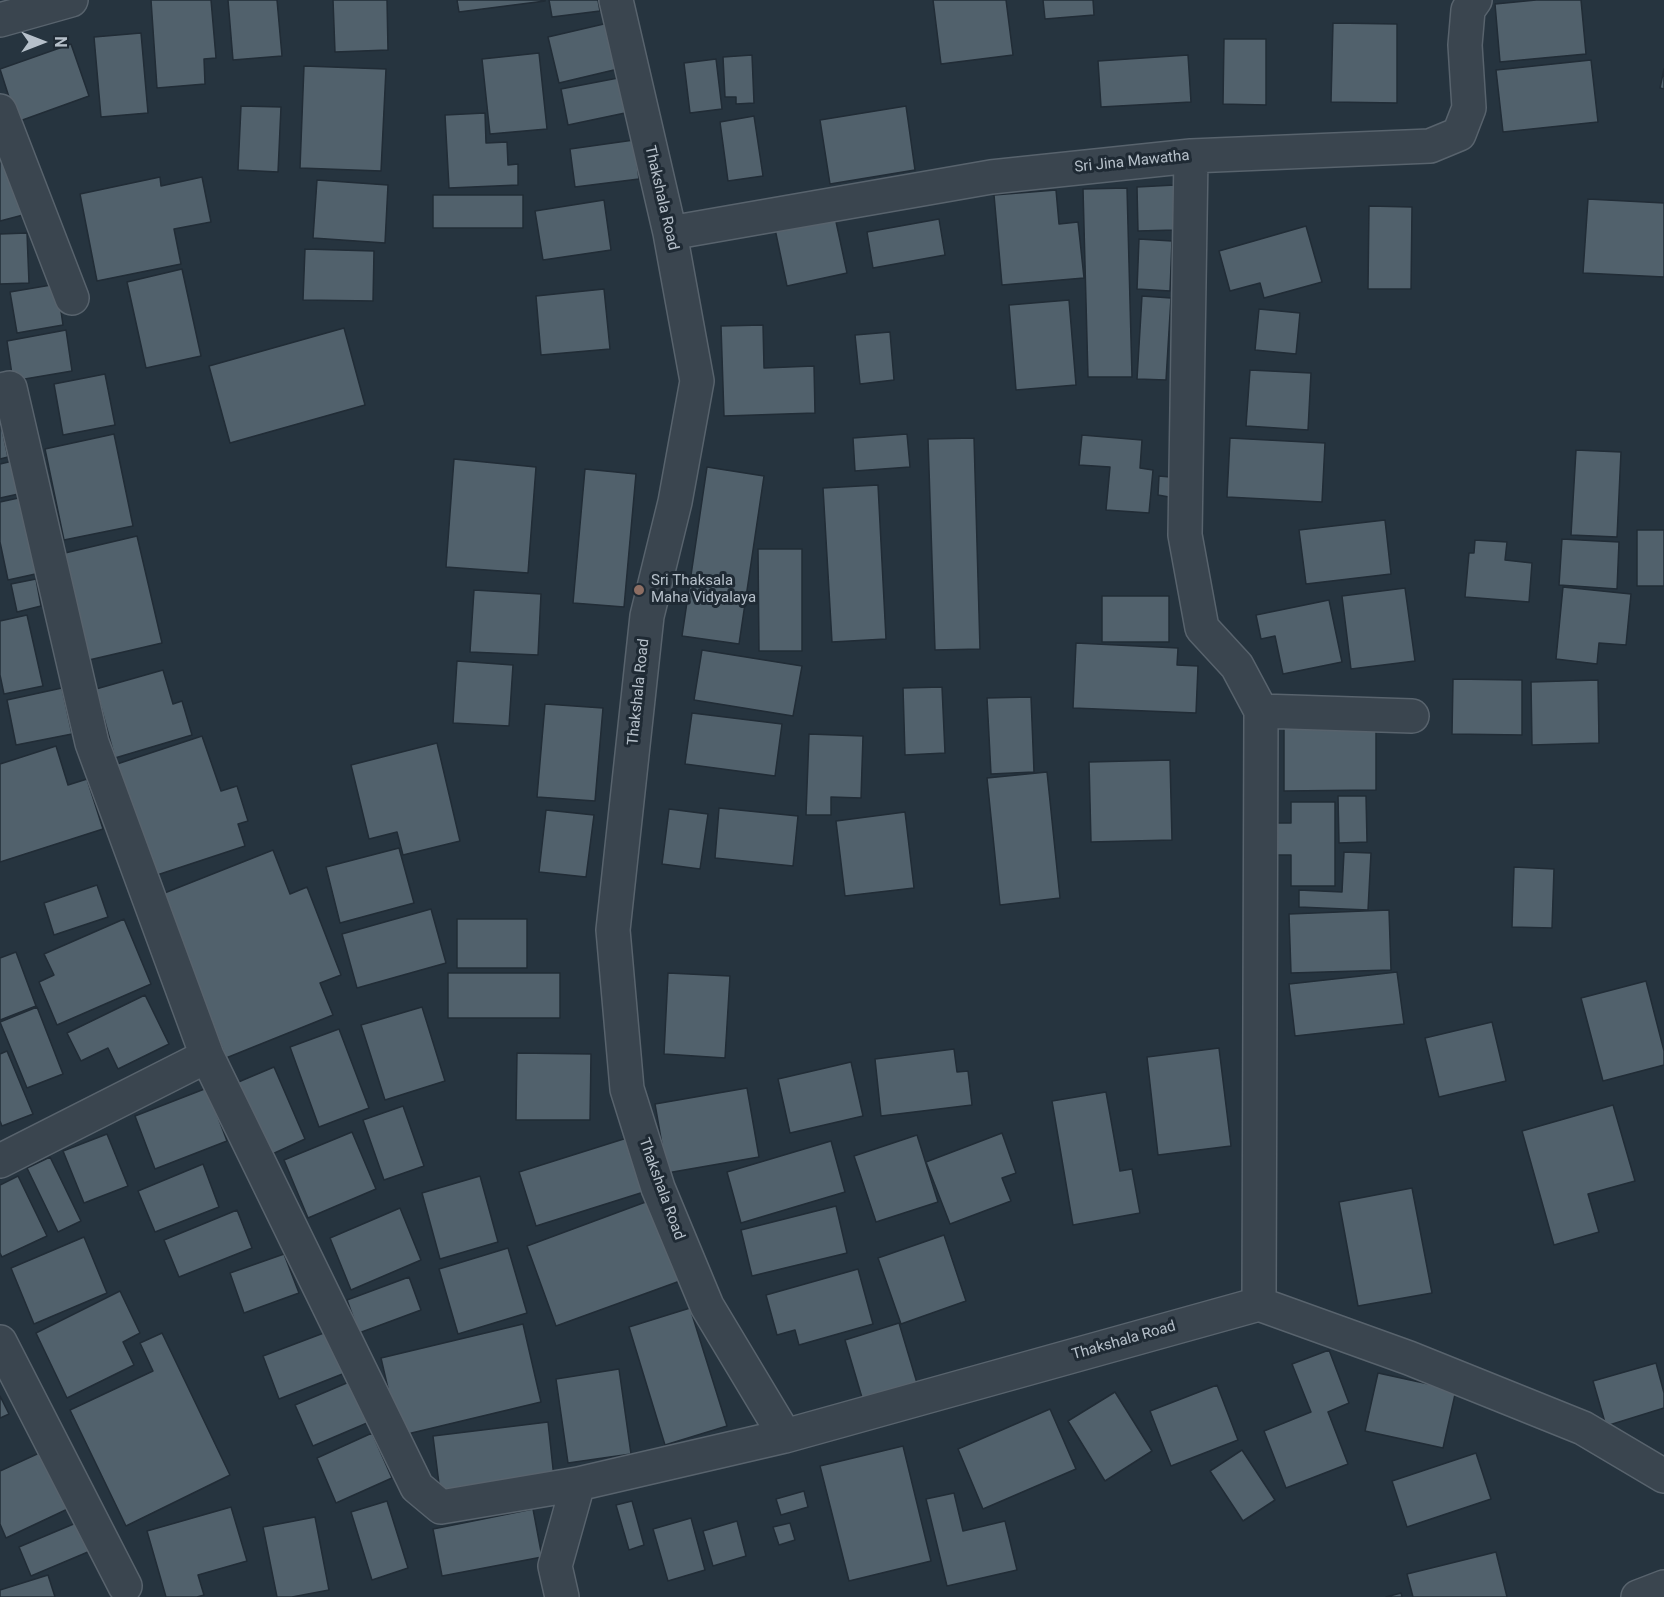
<!DOCTYPE html>
<style>
body{margin:0}
#map{position:relative;width:1664px;height:1597px;overflow:hidden;background:#26343f;font-family:Roboto,sans-serif}
canvas{display:block}
.north{position:absolute;left:12px;top:12px;width:60px;height:60px;-webkit-text-stroke:4px #1f2a34;paint-order:stroke;rotate:90deg;font-size:16px;font-weight:700;line-height:24px;text-align:center;color:#b6c0ca}
.north::after{content:'';display:block;margin:auto;width:21px;height:27px;background:#b6c0ca;clip-path:polygon(50% 0,100% 100%,50% 72%,0 100%)}
</style>
<div id="map">
<canvas width="1664" height="1597"></canvas>
<div class="north">N</div>
</div>
<script>
const ctx = document.querySelector('canvas').getContext('2d');
ctx.lineJoin = 'round';
function fillPath(path, color) {
  ctx.fillStyle = color;
  ctx.fill(path, 'evenodd');
}
function poly(rows) {
  const path = new Path2D();
  for (const r of rows) {
    path.moveTo(r[0], r[1]);
    for (let i = 2; i < r.length; i += 2) path.lineTo(r[i], r[i + 1]);
  }
  return path;
}
function stroke(path, color, width, dash) {
  ctx.strokeStyle = color;
  ctx.lineWidth = width;
  ctx.lineCap = dash ? 'butt' : 'round';
  ctx.setLineDash(dash || []);
  ctx.stroke(path);
}
function label(font, color, halo, rows, align = 'center') {
  ctx.font = font + ' Roboto,sans-serif';
  ctx.lineWidth = 6;
  ctx.setLineDash([]);
  ctx.textBaseline = 'middle';
  ctx.strokeStyle = halo;
  ctx.fillStyle = color;
  for (const [text, x, y, turn = 0] of rows) {
    ctx.save();
    ctx.translate(x, y);
    ctx.rotate((+turn || 0) * Math.PI / 180);
    ctx.textAlign = isNaN(turn) ? turn : align;
    if (halo) ctx.strokeText(text, 0, 0);
    ctx.fillText(text, 0, 0);
    ctx.restore();
  }
}
const building = poly([
 [151,0,211,0,216,58,204,59,205,84,157,88,151,0],
 [228,0,277,0,282,56,233,60,228,0],
 [333,0,387,0,388,50,335,52,333,0],
 [457,0,545,0,545,1,459,12,457,0],
 [549,0,598,0,600,11,552,17,549,0],
 [933,0,1006,0,1013,55,941,64,933,0],
 [1043,0,1093,0,1094,15,1045,19,1043,0],
 [1536,0,1581,0,1586,54,1500,62,1495,4,1536,0],
 [608,23,618,69,559,83,548,37,608,23],
 [1333,23,1397,24,1397,103,1331,102,1333,23],
 [141,33,148,113,101,117,94,37,141,33],
 [1224,39,1266,39,1266,105,1223,104,1224,39],
 [71,44,89,96,17,122,0,69,71,44],
 [539,53,547,129,490,134,482,59,539,53],
 [752,55,754,103,736,104,736,97,725,97,723,57,752,55],
 [1188,55,1191,102,1101,107,1098,61,1188,55],
 [716,59,722,109,690,113,684,63,716,59],
 [1591,60,1598,122,1503,132,1496,70,1591,60],
 [304,66,386,69,381,171,300,168,304,66],
 [1664,69,1664,89,1660,88,1664,69],
 [618,78,625,113,568,125,561,89,618,78],
 [241,106,281,107,278,172,238,170,241,106],
 [906,106,915,170,830,184,820,120,906,106],
 [485,113,486,143,507,142,508,165,518,164,518,185,449,188,445,115,485,113],
 [754,116,763,176,728,181,720,122,754,116],
 [0,134,23,215,0,221,0,134],
 [634,140,639,179,575,187,570,149,634,140],
 [160,177,161,186,202,177,211,222,174,229,181,264,97,281,80,194,160,177],
 [317,180,388,185,385,243,313,238,317,180],
 [1175,185,1176,230,1138,231,1137,187,1175,185],
 [1127,188,1132,377,1088,377,1083,189,1127,188],
 [1056,190,1059,224,1078,222,1084,278,1002,285,994,195,1056,190],
 [433,195,523,195,523,228,433,228,433,195],
 [1588,199,1664,203,1664,277,1583,273,1588,199],
 [604,200,611,250,543,260,535,211,604,200],
 [1369,206,1412,207,1411,289,1368,289,1369,206],
 [835,217,847,273,787,286,775,229,835,217],
 [939,219,945,255,873,268,867,232,939,219],
 [1306,226,1322,282,1264,298,1260,283,1230,291,1219,251,1306,226],
 [27,233,29,283,0,284,0,234,27,233],
 [1139,239,1172,241,1170,291,1137,289,1139,239],
 [305,249,374,251,373,301,303,300,305,249],
 [182,269,201,356,146,368,127,282,182,269],
 [57,284,63,325,17,333,10,292,57,284],
 [604,289,610,349,541,355,536,296,604,289],
 [1142,296,1171,298,1166,380,1137,379,1142,296],
 [1069,300,1076,385,1016,390,1009,305,1069,300],
 [1259,309,1300,313,1296,354,1255,350,1259,309],
 [763,325,764,368,814,366,815,413,724,416,721,326,763,325],
 [344,328,365,405,230,443,209,366,344,328],
 [66,330,72,371,13,381,7,341,66,330],
 [890,332,894,380,860,384,855,335,890,332],
 [1250,370,1311,373,1308,430,1246,426,1250,370],
 [105,374,115,425,63,435,54,384,105,374],
 [0,420,8,457,0,459,0,420],
 [114,434,133,526,64,540,45,449,114,434],
 [907,434,910,467,855,471,853,438,907,434],
 [1082,435,1142,440,1140,468,1153,470,1149,513,1106,510,1110,467,1079,465,1082,435],
 [974,438,980,649,935,650,928,439,974,438],
 [1230,438,1325,443,1322,502,1227,497,1230,438],
 [1576,450,1621,452,1617,537,1571,535,1576,450],
 [454,459,536,467,528,573,446,567,454,459],
 [17,460,23,493,0,498,0,464,17,460],
 [707,467,764,476,739,644,682,636,707,467],
 [585,469,636,474,624,607,573,603,585,469],
 [1159,476,1170,477,1169,497,1158,495,1159,476],
 [878,485,886,639,832,642,823,488,878,485],
 [23,497,40,573,8,580,0,542,0,502,23,497],
 [1385,520,1391,574,1306,584,1299,530,1385,520],
 [1637,530,1664,530,1664,586,1637,586,1637,530],
 [137,536,162,643,89,660,65,553,137,536],
 [1562,539,1619,542,1617,589,1559,585,1562,539],
 [1475,540,1507,542,1505,560,1532,563,1529,602,1465,597,1469,553,1474,553,1475,540],
 [758,549,802,549,802,651,759,651,758,549],
 [36,579,41,606,17,612,11,584,36,579],
 [1563,587,1631,594,1626,645,1599,643,1597,664,1556,659,1563,587],
 [1405,588,1415,661,1351,669,1342,596,1405,588],
 [474,590,541,594,538,655,470,652,474,590],
 [1102,596,1169,596,1169,642,1102,642,1102,596],
 [1329,600,1342,662,1283,674,1275,636,1261,639,1256,615,1329,600],
 [27,615,43,686,4,694,0,675,0,621,27,615],
 [1076,643,1178,648,1177,665,1198,666,1196,713,1073,708,1076,643],
 [702,650,802,666,793,716,694,700,702,650],
 [457,661,513,665,509,726,453,723,457,661],
 [163,670,173,704,182,701,192,735,115,758,96,689,163,670],
 [1453,679,1522,680,1522,735,1452,734,1453,679],
 [1598,680,1599,743,1532,745,1531,682,1598,680],
 [942,687,945,753,905,755,903,688,942,687],
 [62,688,72,734,16,745,7,700,62,688],
 [1031,697,1034,772,991,774,987,698,1031,697],
 [545,704,603,708,595,801,537,797,545,704],
 [692,713,782,724,775,776,685,764,692,713],
 [1376,724,1376,790,1284,791,1284,725,1376,724],
 [809,734,863,736,861,798,831,797,831,815,806,815,809,734],
 [202,736,221,791,237,786,248,821,238,824,245,846,151,877,114,765,202,736],
 [437,743,460,841,403,855,397,832,369,839,351,765,437,743],
 [56,746,68,785,87,779,103,829,0,862,0,764,56,746],
 [1170,760,1172,840,1091,842,1089,762,1170,760],
 [1047,772,1060,898,1000,905,987,778,1047,772],
 [1338,796,1366,796,1367,842,1339,843,1338,796],
 [1291,802,1335,802,1335,886,1291,886,1291,855,1270,855,1270,823,1291,823,1291,802],
 [719,808,798,816,793,866,715,858,719,808],
 [669,809,708,814,700,869,662,864,669,809],
 [546,810,594,815,586,877,539,872,546,810],
 [905,812,914,888,845,896,836,821,905,812],
 [399,848,414,903,340,923,326,867,399,848],
 [273,850,290,894,307,887,341,975,320,983,333,1015,226,1058,162,894,273,850],
 [1344,852,1371,853,1368,910,1299,907,1299,890,1342,892,1344,852],
 [1514,867,1554,869,1552,928,1512,927,1514,867],
 [97,885,108,917,54,935,44,903,97,885],
 [431,909,446,963,357,988,342,934,431,909],
 [1389,910,1391,970,1291,973,1289,914,1389,910],
 [124,919,151,984,57,1025,39,982,54,975,44,954,124,919],
 [457,919,527,919,527,968,457,968,457,919],
 [16,952,36,1006,0,1020,0,958,16,952],
 [1397,972,1404,1024,1295,1036,1289,984,1397,972],
 [448,973,560,973,560,1018,448,1018,448,973],
 [668,973,730,976,725,1058,664,1054,668,973],
 [1646,981,1664,1051,1664,1065,1603,1081,1581,998,1646,981],
 [145,995,169,1044,118,1069,108,1048,81,1061,67,1033,145,995],
 [37,1007,63,1074,27,1088,0,1022,37,1007],
 [422,1007,445,1081,385,1100,361,1025,422,1007],
 [1492,1022,1506,1081,1439,1097,1425,1038,1492,1022],
 [339,1029,369,1108,319,1127,290,1047,339,1029],
 [1219,1048,1231,1146,1158,1155,1147,1057,1219,1048],
 [954,1049,957,1072,968,1071,972,1105,881,1116,875,1059,954,1049],
 [7,1051,33,1114,2,1126,0,1121,0,1054,7,1051],
 [517,1053,591,1054,590,1120,516,1120,517,1053],
 [851,1062,863,1116,790,1133,778,1079,851,1062],
 [274,1067,305,1139,268,1156,236,1083,274,1067],
 [207,1088,227,1141,155,1169,135,1116,207,1088],
 [747,1088,759,1157,667,1173,655,1104,747,1088],
 [1106,1092,1120,1171,1132,1169,1140,1213,1073,1225,1052,1101,1106,1092],
 [1613,1105,1635,1181,1588,1194,1599,1232,1554,1245,1522,1131,1613,1105],
 [403,1106,424,1166,384,1180,363,1120,403,1106],
 [352,1132,376,1189,308,1218,284,1160,352,1132],
 [1002,1133,1016,1173,1002,1178,1011,1201,950,1224,926,1162,1002,1133],
 [107,1134,128,1186,84,1203,63,1151,107,1134],
 [917,1135,938,1202,876,1222,854,1156,917,1135],
 [630,1137,647,1191,536,1226,519,1172,630,1137],
 [831,1141,845,1192,741,1223,727,1172,831,1141],
 [50,1157,81,1221,58,1232,27,1168,50,1157],
 [203,1164,219,1207,155,1232,138,1191,203,1164],
 [18,1176,47,1236,2,1257,0,1253,0,1185,18,1176],
 [480,1176,498,1242,440,1259,422,1193,480,1176],
 [1412,1188,1432,1293,1358,1306,1339,1202,1412,1188],
 [651,1200,680,1281,556,1326,527,1246,651,1200],
 [836,1206,847,1253,752,1276,741,1230,836,1206],
 [400,1208,421,1260,351,1290,330,1238,400,1208],
 [237,1210,252,1248,179,1277,164,1240,237,1210],
 [944,1235,966,1301,901,1324,878,1258,944,1235],
 [84,1237,107,1293,34,1324,11,1268,84,1237],
 [508,1248,527,1313,458,1334,439,1269,508,1248],
 [284,1254,299,1293,244,1313,230,1273,284,1254],
 [858,1269,873,1324,799,1345,795,1330,777,1335,766,1295,858,1269],
 [409,1277,421,1310,359,1333,347,1300,409,1277],
 [120,1291,140,1333,123,1342,134,1365,67,1398,36,1333,120,1291],
 [690,1308,727,1426,665,1445,629,1327,690,1308],
 [899,1323,917,1383,863,1401,845,1340,899,1323],
 [523,1324,541,1402,399,1436,381,1358,523,1324],
 [329,1331,345,1373,279,1399,263,1356,329,1331],
 [162,1333,230,1475,126,1526,70,1410,153,1371,140,1343,162,1333],
 [1329,1350,1349,1403,1328,1412,1348,1464,1286,1488,1264,1431,1311,1412,1292,1364,1329,1350],
 [1656,1363,1664,1393,1664,1408,1606,1426,1593,1381,1656,1363],
 [619,1369,631,1454,568,1463,556,1379,619,1369],
 [1378,1373,1456,1390,1443,1448,1365,1431,1378,1373],
 [349,1382,367,1423,313,1446,295,1405,349,1382],
 [1217,1385,1238,1440,1171,1466,1150,1411,1217,1385],
 [1115,1392,1152,1451,1105,1481,1068,1421,1115,1392],
 [0,1396,9,1414,0,1418,0,1396],
 [1050,1409,1076,1469,983,1509,958,1449,1050,1409],
 [548,1422,554,1478,440,1492,433,1436,548,1422],
 [372,1433,392,1478,336,1503,317,1458,372,1433],
 [903,1446,931,1561,849,1581,820,1466,903,1446],
 [48,1449,74,1506,6,1538,0,1524,0,1471,48,1449],
 [1242,1450,1275,1500,1243,1521,1210,1471,1242,1450],
 [1476,1453,1491,1499,1407,1527,1392,1481,1476,1453],
 [804,1491,808,1507,781,1515,776,1499,804,1491],
 [954,1493,963,1531,1005,1521,1017,1570,947,1586,926,1499,954,1493],
 [387,1501,408,1568,372,1580,351,1512,387,1501],
 [632,1501,644,1545,629,1550,616,1505,632,1501],
 [231,1507,247,1561,198,1575,204,1595,197,1597,166,1597,147,1531,231,1507],
 [533,1509,542,1557,442,1576,433,1529,533,1509],
 [315,1517,329,1590,292,1597,277,1597,263,1527,315,1517],
 [691,1518,705,1570,668,1581,653,1529,691,1518],
 [83,1520,95,1549,31,1576,19,1547,83,1520],
 [737,1521,746,1556,713,1566,703,1531,737,1521],
 [790,1523,795,1540,779,1545,773,1527,790,1523],
 [1496,1552,1507,1597,1413,1597,1407,1574,1496,1552],
 [48,1575,55,1597,0,1597,0,1590,48,1575],
 [1401,1593,1402,1597,1386,1597,1401,1593]
]);
const minor = poly([
 [616,0,670,233,697,381,675,502,647,616,613,930,627,1089,658,1188,707,1306,785,1436,1259,1304,1409,1358,1583,1428,1664,1476],
 [0,20,71,0],
 [0,111,72,298],
 [1191,156,1185,535,1202,628,1237,666,1261,711,1412,716],
 [670,233,991,177,1191,156,1430,146,1459,134,1469,108,1465,45,1468,10,1475,0],
 [0,390,10,388,92,743,207,1056,417,1487,441,1507,578,1484,785,1436],
 [0,1161,207,1056],
 [1259,1304,1261,711],
 [0,1342,125,1586],
 [562,1597,555,1566,578,1484],
 [1638,1597,1664,1587]
]);
const markers = [
 [639,590,6,"#8d6e63"]
];
const streetNames = [
 ["Sri Jina Mawatha",1132,162,-6],
 ["Thakshala Road",661,198,77],
 ["Thakshala Road",639,692,-84],
 ["Thakshala Road",661,1189,70],
 ["Thakshala Road",1124,1341,-16]
];
const poiNames = [
 ["Sri Thaksala",651,581],
 ["Maha Vidyalaya",651,598]
];
fillPath(building, '#51616c');
stroke(building, '#212c36', 1.5);
stroke(minor, '#58636d', 36);
stroke(minor, '#3a454f', 33);
for (const [x, y, r, color] of markers) {
  const dot = new Path2D();
  dot.arc(x, y, r, 0, 2 * Math.PI);
  ctx.fillStyle = color;
  ctx.fill(dot);
  stroke(dot, '#1f2a34', 2);
}
label('15px', '#b6c0ca', '#1f2a34', streetNames);
label('15px', '#b6c0ca', '#1f2a34', poiNames, 'left');
</script>
